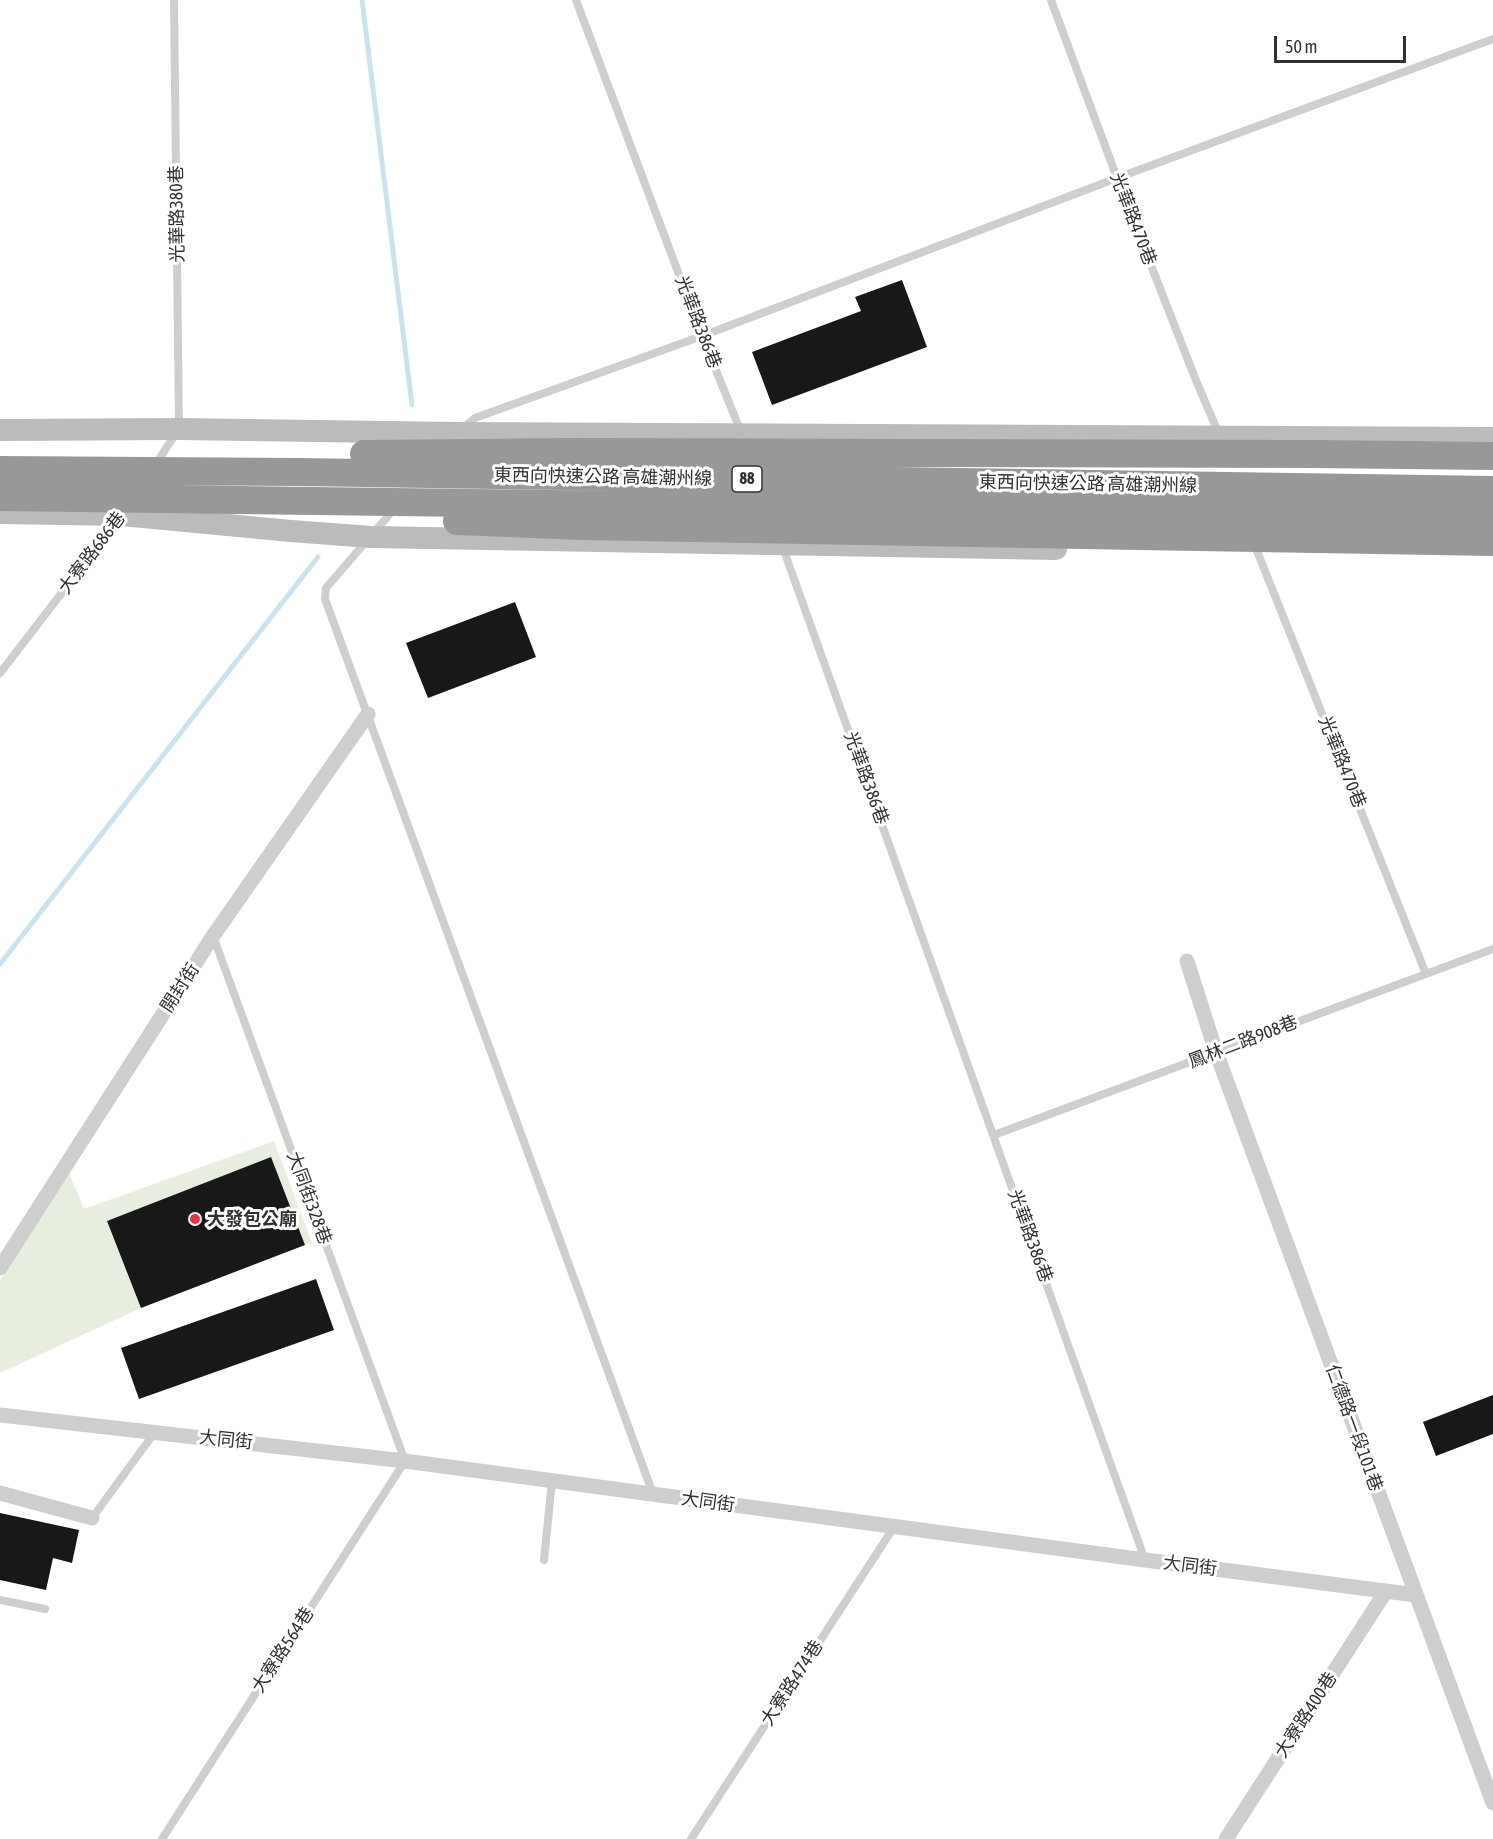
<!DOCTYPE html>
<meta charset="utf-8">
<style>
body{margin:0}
#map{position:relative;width:1493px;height:1839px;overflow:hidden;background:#fff;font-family:"Asap Condensed",sans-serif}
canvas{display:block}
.scale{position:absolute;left:1274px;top:36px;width:132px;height:27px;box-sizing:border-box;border:3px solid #313131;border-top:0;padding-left:8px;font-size:18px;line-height:21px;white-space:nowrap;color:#313131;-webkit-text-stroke:4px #fff;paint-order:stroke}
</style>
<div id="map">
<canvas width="1493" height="1839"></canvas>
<div class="scale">50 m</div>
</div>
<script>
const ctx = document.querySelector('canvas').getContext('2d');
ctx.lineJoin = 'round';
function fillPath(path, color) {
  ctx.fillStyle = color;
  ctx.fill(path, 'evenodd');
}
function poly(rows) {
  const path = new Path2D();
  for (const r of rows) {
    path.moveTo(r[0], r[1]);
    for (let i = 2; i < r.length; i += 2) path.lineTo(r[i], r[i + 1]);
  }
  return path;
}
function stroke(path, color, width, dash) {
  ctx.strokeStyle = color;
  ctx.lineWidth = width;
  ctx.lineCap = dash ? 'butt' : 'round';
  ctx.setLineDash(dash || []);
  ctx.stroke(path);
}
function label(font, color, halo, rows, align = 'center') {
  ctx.font = font + ' "Asap Condensed","Noto Sans TC",sans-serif';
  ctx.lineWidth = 6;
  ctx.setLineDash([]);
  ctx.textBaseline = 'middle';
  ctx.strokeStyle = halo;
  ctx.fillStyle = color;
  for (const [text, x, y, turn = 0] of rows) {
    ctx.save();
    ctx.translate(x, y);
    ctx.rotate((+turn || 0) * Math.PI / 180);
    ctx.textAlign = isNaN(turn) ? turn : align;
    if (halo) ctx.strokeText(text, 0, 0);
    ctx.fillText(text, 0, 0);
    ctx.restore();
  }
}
const green = poly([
 [274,1141,312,1243,305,1245,271,1157,108,1221,141,1308,0,1373,0,1281,66,1165,84,1209]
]);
const stream = poly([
 [362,0,412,405],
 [0,964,318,557]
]);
const building = poly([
 [902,280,927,347,772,405,752,352,861,311,855,297],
 [515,602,536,657,428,698,406,643],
 [271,1157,305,1245,141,1308,107,1221],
 [316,1279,334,1330,139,1399,121,1348],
 [1493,1395,1493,1434,1436,1456,1423,1422],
 [0,1513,79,1530,72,1563,53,1558,46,1590,0,1580]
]);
const lane = poly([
 [576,0,702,336,741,432],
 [1051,0,1117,178,1195,378,1218,432],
 [465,426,475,418,702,336,1117,178,1493,39],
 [155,465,179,429,174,0],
 [395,508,326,588,325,599,653,1494],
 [783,548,1145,1560],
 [1257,551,1426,974],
 [0,673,118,520],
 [994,1135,1493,949],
 [92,1518,155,1432],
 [544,1560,552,1481],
 [0,1600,45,1609],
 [162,1839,405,1461,213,936],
 [691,1839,894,1527]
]);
const street = poly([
 [1187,961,1216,1052,1493,1803],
 [0,1268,213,936,368,714],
 [0,1415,405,1461,1145,1560,1416,1595],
 [0,1493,92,1518],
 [1226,1839,1386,1591]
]);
const secondary = poly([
 [0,430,179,429,455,433,1493,438],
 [0,513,122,515,291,531,371,537,1056,549]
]);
const highway = poly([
 [1313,454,1493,456],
 [1139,536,1493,542]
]);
const highwayBridge = poly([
 [364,454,574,452,1313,454],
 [0,470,297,472,1493,490],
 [0,497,1493,516],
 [457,521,583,526,1139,536]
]);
const markers = [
 [195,1219,6,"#eb3046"]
];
const shields = [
 [747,479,30]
];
const shieldNames = [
 ["88",747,479]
];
const streetNames = [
 ["光華路380巷",177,214,-91],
 ["光華路470巷",1133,219,69],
 ["光華路386巷",698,322,69],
 ["東西向快速公路 高雄潮州線",603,477,1],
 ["東西向快速公路 高雄潮州線",1088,484,1],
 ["大寮路686巷",92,553,-53],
 ["光華路470巷",1342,762,68],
 ["光華路386巷",866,778,70],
 ["開封街",180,988,-57],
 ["鳳林二路908巷",1243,1042,-21],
 ["大同街328巷",309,1198,70],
 ["光華路386巷",1030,1236,70],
 ["仁德路一段101巷",1354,1428,70],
 ["大同街",226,1440,6],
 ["大同街",708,1502,8],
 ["大同街",1190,1566,7],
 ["大寮路564巷",283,1650,-57],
 ["大寮路474巷",792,1683,-57],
 ["大寮路400巷",1306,1715,-57]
];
const poiNames = [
 ["大發包公廟",207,1219]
];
fillPath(green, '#e8eedf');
stroke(stream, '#cbe2ee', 5);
fillPath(building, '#181818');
stroke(lane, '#cecece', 8);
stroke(street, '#cecece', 15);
stroke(secondary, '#bbb', 22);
stroke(highway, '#989898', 28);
stroke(highwayBridge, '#989898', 28);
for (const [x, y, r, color] of markers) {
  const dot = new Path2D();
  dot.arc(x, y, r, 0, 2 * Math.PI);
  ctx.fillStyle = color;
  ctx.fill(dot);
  stroke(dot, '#fff', 2);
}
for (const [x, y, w] of shields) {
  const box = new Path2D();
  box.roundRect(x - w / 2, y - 13, w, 26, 4.5);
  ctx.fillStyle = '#fff';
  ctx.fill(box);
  stroke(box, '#313131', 1.5);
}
label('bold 16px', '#313131', null, shieldNames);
label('18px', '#313131', '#fff', streetNames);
label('bold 18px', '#313131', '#fff', poiNames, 'left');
</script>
